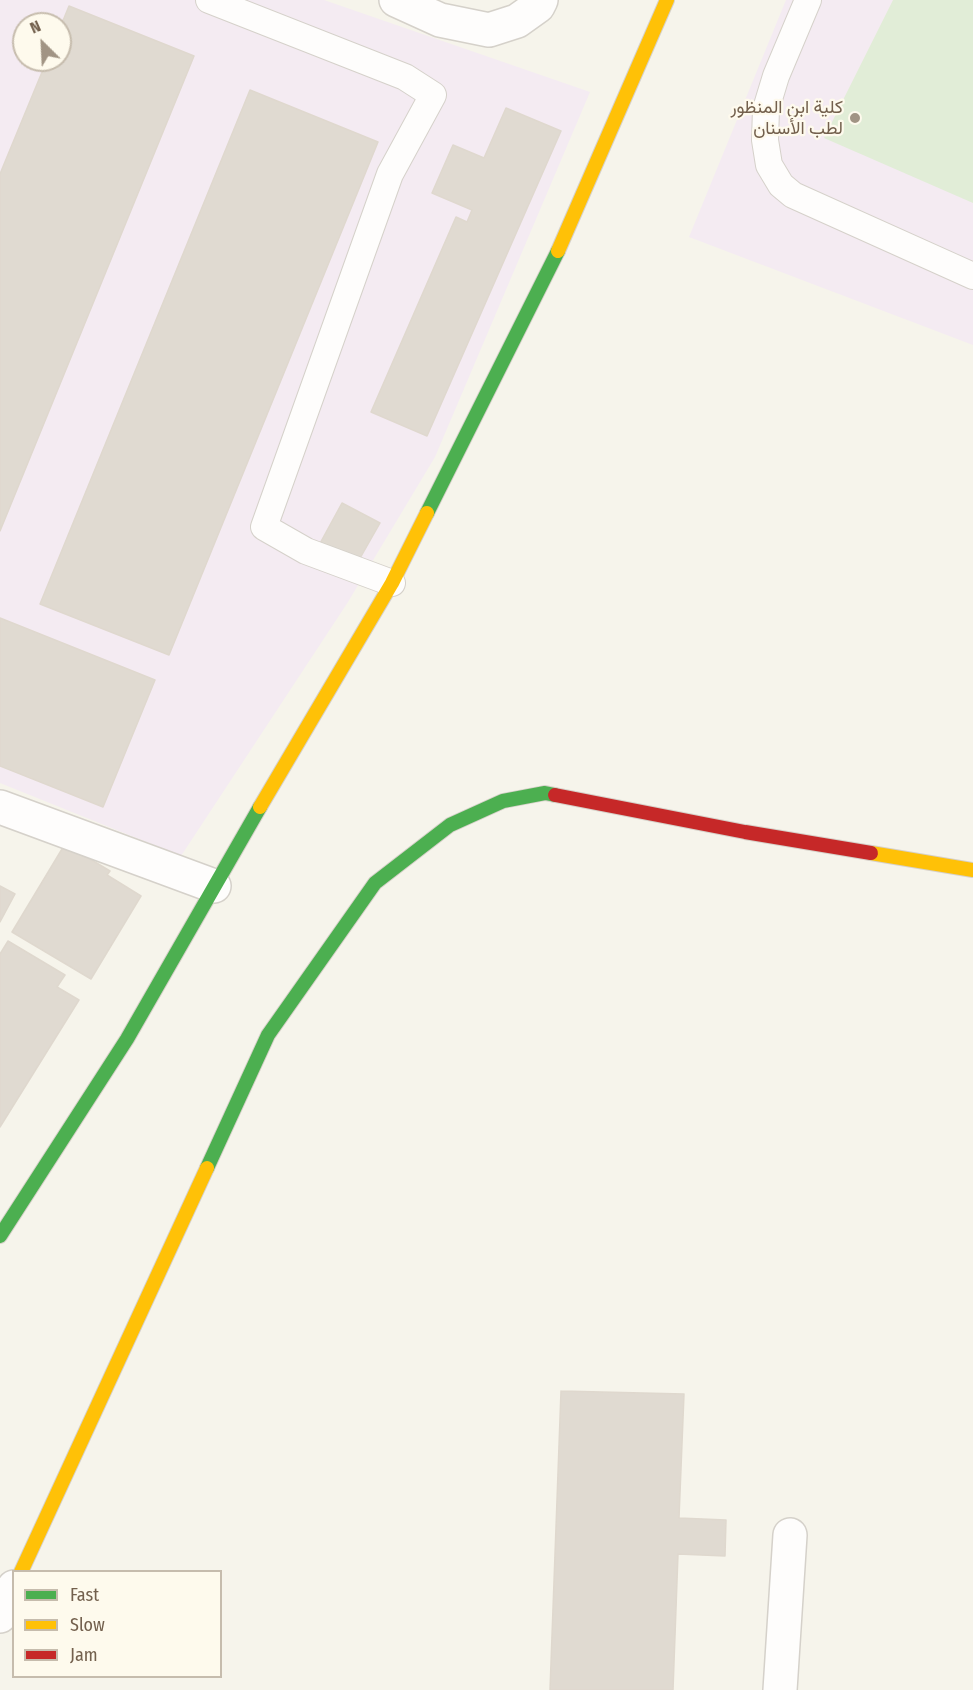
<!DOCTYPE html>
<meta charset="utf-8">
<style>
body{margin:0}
#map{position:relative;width:973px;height:1690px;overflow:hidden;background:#f6f4eb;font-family:"Fira Sans Condensed",sans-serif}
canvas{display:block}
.legend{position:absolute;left:12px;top:1570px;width:210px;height:108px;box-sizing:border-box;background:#fefaed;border:2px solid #c6bcad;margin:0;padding:8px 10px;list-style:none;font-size:18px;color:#73604d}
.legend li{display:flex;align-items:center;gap:12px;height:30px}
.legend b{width:30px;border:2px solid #c6bcad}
.north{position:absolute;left:12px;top:12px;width:60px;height:60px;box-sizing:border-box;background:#fefaed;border:2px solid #c6bcad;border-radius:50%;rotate:336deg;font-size:16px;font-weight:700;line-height:24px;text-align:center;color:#73604d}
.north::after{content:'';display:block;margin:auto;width:21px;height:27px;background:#a19484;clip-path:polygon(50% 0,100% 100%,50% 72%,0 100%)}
</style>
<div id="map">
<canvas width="973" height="1690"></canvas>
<ul class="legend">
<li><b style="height:8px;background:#4caf50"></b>Fast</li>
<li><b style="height:8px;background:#ffc107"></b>Slow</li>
<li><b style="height:8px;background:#c62828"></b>Jam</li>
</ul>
<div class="north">N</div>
</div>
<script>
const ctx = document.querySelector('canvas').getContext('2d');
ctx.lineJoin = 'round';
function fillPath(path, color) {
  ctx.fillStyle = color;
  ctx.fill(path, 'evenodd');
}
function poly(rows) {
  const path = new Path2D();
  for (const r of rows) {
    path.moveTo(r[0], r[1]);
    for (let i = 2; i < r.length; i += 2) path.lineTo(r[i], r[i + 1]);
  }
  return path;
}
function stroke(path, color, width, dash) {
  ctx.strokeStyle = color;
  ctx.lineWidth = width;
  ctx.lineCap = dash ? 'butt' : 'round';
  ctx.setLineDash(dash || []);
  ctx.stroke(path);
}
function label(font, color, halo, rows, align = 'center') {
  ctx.font = font + ' "Fira Sans Condensed",Vazirmatn,sans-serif';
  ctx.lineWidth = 4.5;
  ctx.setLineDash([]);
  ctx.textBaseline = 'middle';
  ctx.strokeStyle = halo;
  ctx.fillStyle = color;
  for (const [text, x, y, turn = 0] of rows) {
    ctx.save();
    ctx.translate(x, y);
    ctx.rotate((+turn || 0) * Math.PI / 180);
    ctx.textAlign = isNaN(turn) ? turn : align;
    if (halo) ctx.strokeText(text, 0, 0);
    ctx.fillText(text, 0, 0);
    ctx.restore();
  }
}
const education = poly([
 [0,0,324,0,590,92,435,457,348,602,181,856,0,783],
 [24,24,60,24,60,60,24,60],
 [786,0,973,0,973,345,689,237]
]);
const green = poly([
 [893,0,973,0,973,203,824,138]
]);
const building = poly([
 [69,6,194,56,0,531,0,174,47,60,60,60,60,28,69,6],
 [250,90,378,142,169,655,40,604,250,90],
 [506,108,561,131,427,436,371,412,456,217,467,222,472,210,432,193,453,145,484,158,506,108],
 [342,503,380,523,355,567,318,547,342,503],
 [0,618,155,680,103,807,0,766,0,618],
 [65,844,110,871,107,875,141,896,91,979,12,932,65,844],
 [0,886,15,894,0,922,0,886],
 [8,941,65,975,57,987,79,1000,0,1127,0,954,8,941],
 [561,1391,684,1394,679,1518,726,1520,725,1556,678,1554,673,1690,550,1690,561,1391]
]);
const lane = poly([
 [209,0,405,77,433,95,390,174,264,527,306,551,392,583],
 [808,0,776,76,766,109,765,140,769,165,781,185,793,195,973,276]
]);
const street = poly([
 [396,0,440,20,489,30,517,21,538,6,541,0],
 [0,807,214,886],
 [0,1616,14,1587],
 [780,1690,790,1535]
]);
const fast = poly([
 [427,513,558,251],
 [207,1168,268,1035,375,883,450,825,503,801,545,793,555,795],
 [0,1236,127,1039,260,807]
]);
const slow = poly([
 [558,251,667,0],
 [260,807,392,583,427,513],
 [871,853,973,870],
 [21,1572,207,1168]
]);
const jam = poly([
 [555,795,745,832,871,853]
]);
const markers = [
 [855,118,6,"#a19484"]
];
const poiNames = [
 ["كلية ابن المنظور",843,108],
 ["لطب الأسنان",843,129]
];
fillPath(education, '#f4ebf2');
fillPath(green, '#e1edd7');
fillPath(building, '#e0dad1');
stroke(building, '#dfd8ce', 1.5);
stroke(lane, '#d5d1ca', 28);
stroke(street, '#d5d1ca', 36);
stroke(fast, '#d6d1c9', 16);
stroke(slow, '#d6d1c9', 16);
stroke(jam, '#d6d1c9', 16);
stroke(lane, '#fefdfc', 26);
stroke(street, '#fefdfc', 33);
stroke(fast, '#4caf50', 14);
stroke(slow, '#ffc107', 14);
stroke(jam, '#c62828', 14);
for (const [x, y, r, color] of markers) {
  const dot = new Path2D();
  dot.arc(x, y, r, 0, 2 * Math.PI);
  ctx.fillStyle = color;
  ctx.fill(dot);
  stroke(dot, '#fefaed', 2);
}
label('18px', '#73604d', '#fefaed', poiNames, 'right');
</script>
